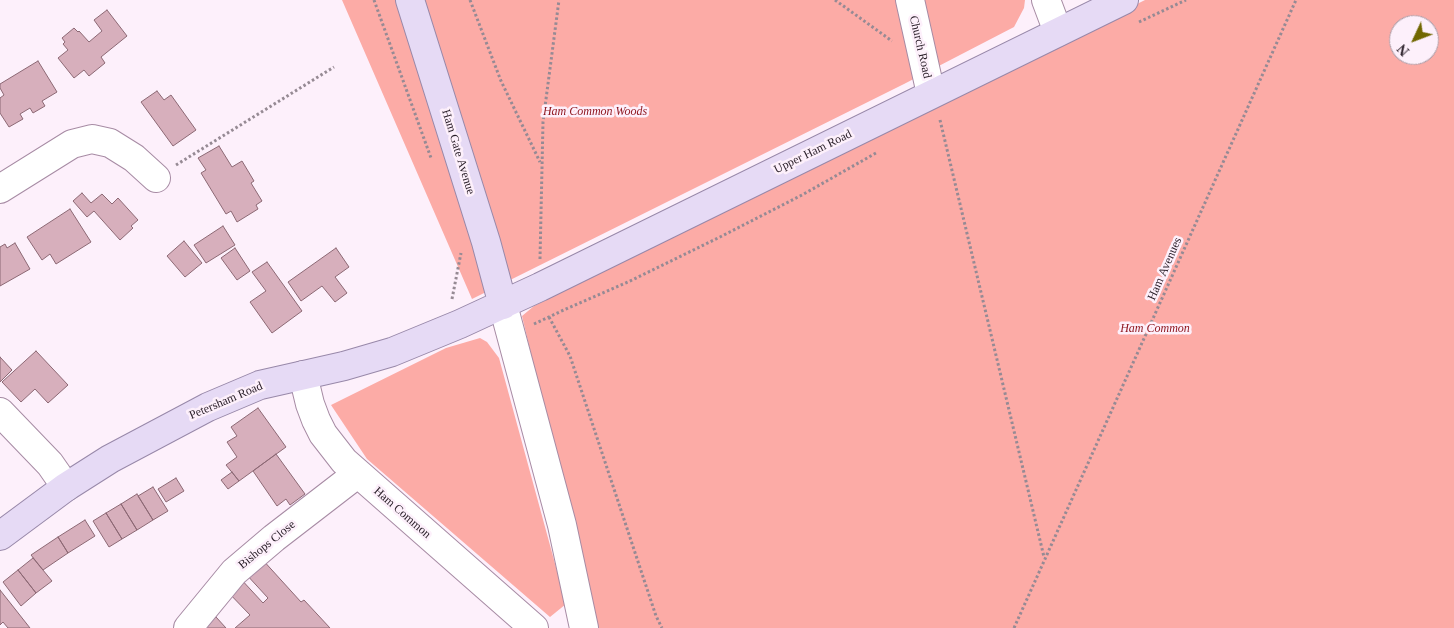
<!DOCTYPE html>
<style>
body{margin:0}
#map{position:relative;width:1454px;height:628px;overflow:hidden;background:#fdf0fb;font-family:"Times New Roman",serif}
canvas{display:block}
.north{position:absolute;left:1389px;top:15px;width:50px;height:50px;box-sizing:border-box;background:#fdf0fb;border:1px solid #a79ba6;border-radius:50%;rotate:227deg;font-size:14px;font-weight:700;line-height:20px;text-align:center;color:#271c26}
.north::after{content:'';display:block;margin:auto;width:18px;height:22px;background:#716700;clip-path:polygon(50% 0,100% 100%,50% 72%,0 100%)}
</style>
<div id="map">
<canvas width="1454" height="628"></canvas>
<div class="north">N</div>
</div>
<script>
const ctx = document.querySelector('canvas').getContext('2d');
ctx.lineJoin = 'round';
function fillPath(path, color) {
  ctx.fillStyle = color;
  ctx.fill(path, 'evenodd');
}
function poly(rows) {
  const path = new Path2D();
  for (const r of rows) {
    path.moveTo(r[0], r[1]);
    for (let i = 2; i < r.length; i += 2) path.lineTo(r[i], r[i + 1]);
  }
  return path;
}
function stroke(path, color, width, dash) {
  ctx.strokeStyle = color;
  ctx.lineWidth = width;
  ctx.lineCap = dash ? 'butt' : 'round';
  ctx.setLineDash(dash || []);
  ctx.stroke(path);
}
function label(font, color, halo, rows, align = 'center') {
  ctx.font = font + ' "Times New Roman",serif';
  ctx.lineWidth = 5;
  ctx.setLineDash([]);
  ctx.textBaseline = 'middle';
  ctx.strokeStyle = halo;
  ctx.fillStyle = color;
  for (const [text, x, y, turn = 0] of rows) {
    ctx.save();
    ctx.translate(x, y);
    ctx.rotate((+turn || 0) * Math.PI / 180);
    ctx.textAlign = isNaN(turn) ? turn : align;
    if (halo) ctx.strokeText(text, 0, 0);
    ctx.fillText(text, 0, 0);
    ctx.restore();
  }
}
const green = poly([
 [342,0,1025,0,1024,8,1014,27,904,84,472,299],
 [1145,0,1454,0,1454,628,596,628,522,316,534,306],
 [1399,25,1429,25,1429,55,1399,55],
 [480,338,487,342,499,358,566,604,550,617,367,459,331,405,446,348]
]);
const building = poly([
 [107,10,127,36,101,57,105,63,89,76,84,70,74,78,58,58,68,50,63,44,65,42,62,38,74,28,78,32,79,31,89,42,102,31,94,20,107,10],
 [38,61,57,92,42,101,45,106,33,113,30,108,20,114,23,119,9,127,0,113,0,98,4,95,0,88,0,84,38,61],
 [157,91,164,100,171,95,196,130,173,146,141,102,157,91],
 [219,146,232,167,242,161,254,181,251,183,262,201,256,205,258,209,237,222,231,211,226,214,201,173,206,170,198,158,219,146],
 [82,193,91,203,102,194,112,204,118,198,138,220,131,226,133,228,120,240,94,211,87,217,73,201,82,193],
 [70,209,91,242,56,264,50,254,42,260,27,237,70,209],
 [223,226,235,245,206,263,194,245,223,226],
 [184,241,202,263,185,277,167,256,184,241],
 [15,243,30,269,0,286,0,247,5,244,7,248,15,243],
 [235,248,250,271,237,280,221,258,235,248],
 [336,248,349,267,335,277,347,293,335,302,322,286,301,301,288,282,336,248],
 [267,262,302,311,272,333,250,302,266,291,252,272,267,262],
 [36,351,68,385,48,403,35,389,21,402,2,382,36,351],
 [0,357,12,370,0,382,0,357],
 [258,408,286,447,239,481,226,465,237,457,227,442,237,436,231,427,258,408],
 [276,454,305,494,290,505,286,499,277,506,253,471,276,454],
 [232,472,239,481,228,489,221,480,232,472],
 [176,478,184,491,166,502,158,489,176,478],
 [153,487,168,511,153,520,138,496,153,487],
 [137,494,153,520,137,530,121,504,137,494],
 [121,504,137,530,122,539,106,513,121,504],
 [106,513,122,539,109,547,93,521,106,513],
 [85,520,95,536,68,553,58,537,85,520],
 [58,537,68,553,43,570,31,555,58,537],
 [33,558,52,581,36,593,18,570,33,558],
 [261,558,301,602,304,600,330,628,235,628,250,615,225,589,239,577,263,603,268,598,245,573,261,558],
 [18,570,36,593,21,606,3,582,18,570],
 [0,590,30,628,8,628,3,622,0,625,0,590],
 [216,617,226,628,203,628,216,617]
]);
const path = poly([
 [374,0,431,158],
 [470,0,501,81,540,162],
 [835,0,892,41],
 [1139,22,1186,0],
 [940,120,1044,557],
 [176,165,334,67],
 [540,259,543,122,559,0],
 [452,299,461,253],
 [549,317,570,356,656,616,662,628],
 [534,324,568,308,628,282,720,237,802,195,876,153],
 [1014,628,1296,0]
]);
const minor = poly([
 [910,0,931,94],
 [1046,0,1058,32],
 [0,189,72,144,92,139,110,143,134,158,156,178],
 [503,305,562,525,584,628],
 [303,375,310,404,316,420,323,434,344,461,534,628],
 [0,412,50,464,66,487],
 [188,628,234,572,274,538,357,474]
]);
const major = poly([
 [410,0,486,242,503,305],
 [0,536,66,487,110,459,208,407,260,385,344,366,392,352,460,324,540,287,1124,0]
]);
const streetNames = [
 ["Church Road",920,47,77],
 ["Ham Gate Avenue",458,152,73],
 ["Upper Ham Road",813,152,-26],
 ["Ham Avenues",1165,269,-66],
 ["Petersham Road",226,401,-23],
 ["Ham Common",402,513,41],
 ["Bishops Close",267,545,-39]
];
const parkNames = [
 ["Ham Common Woods",595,112],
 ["Ham Common",1155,329]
];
fillPath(green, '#fcaba6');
fillPath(building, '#d7afbc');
stroke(building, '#8c6874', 1);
stroke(minor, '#a78ba4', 30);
stroke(major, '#9888a9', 30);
stroke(path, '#968a94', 3, [2.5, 2.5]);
stroke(minor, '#fff', 28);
stroke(major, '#e6daf5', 28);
label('12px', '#271c26', '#fdf0fb', streetNames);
label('italic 12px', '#901922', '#fdf0fb', parkNames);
</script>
